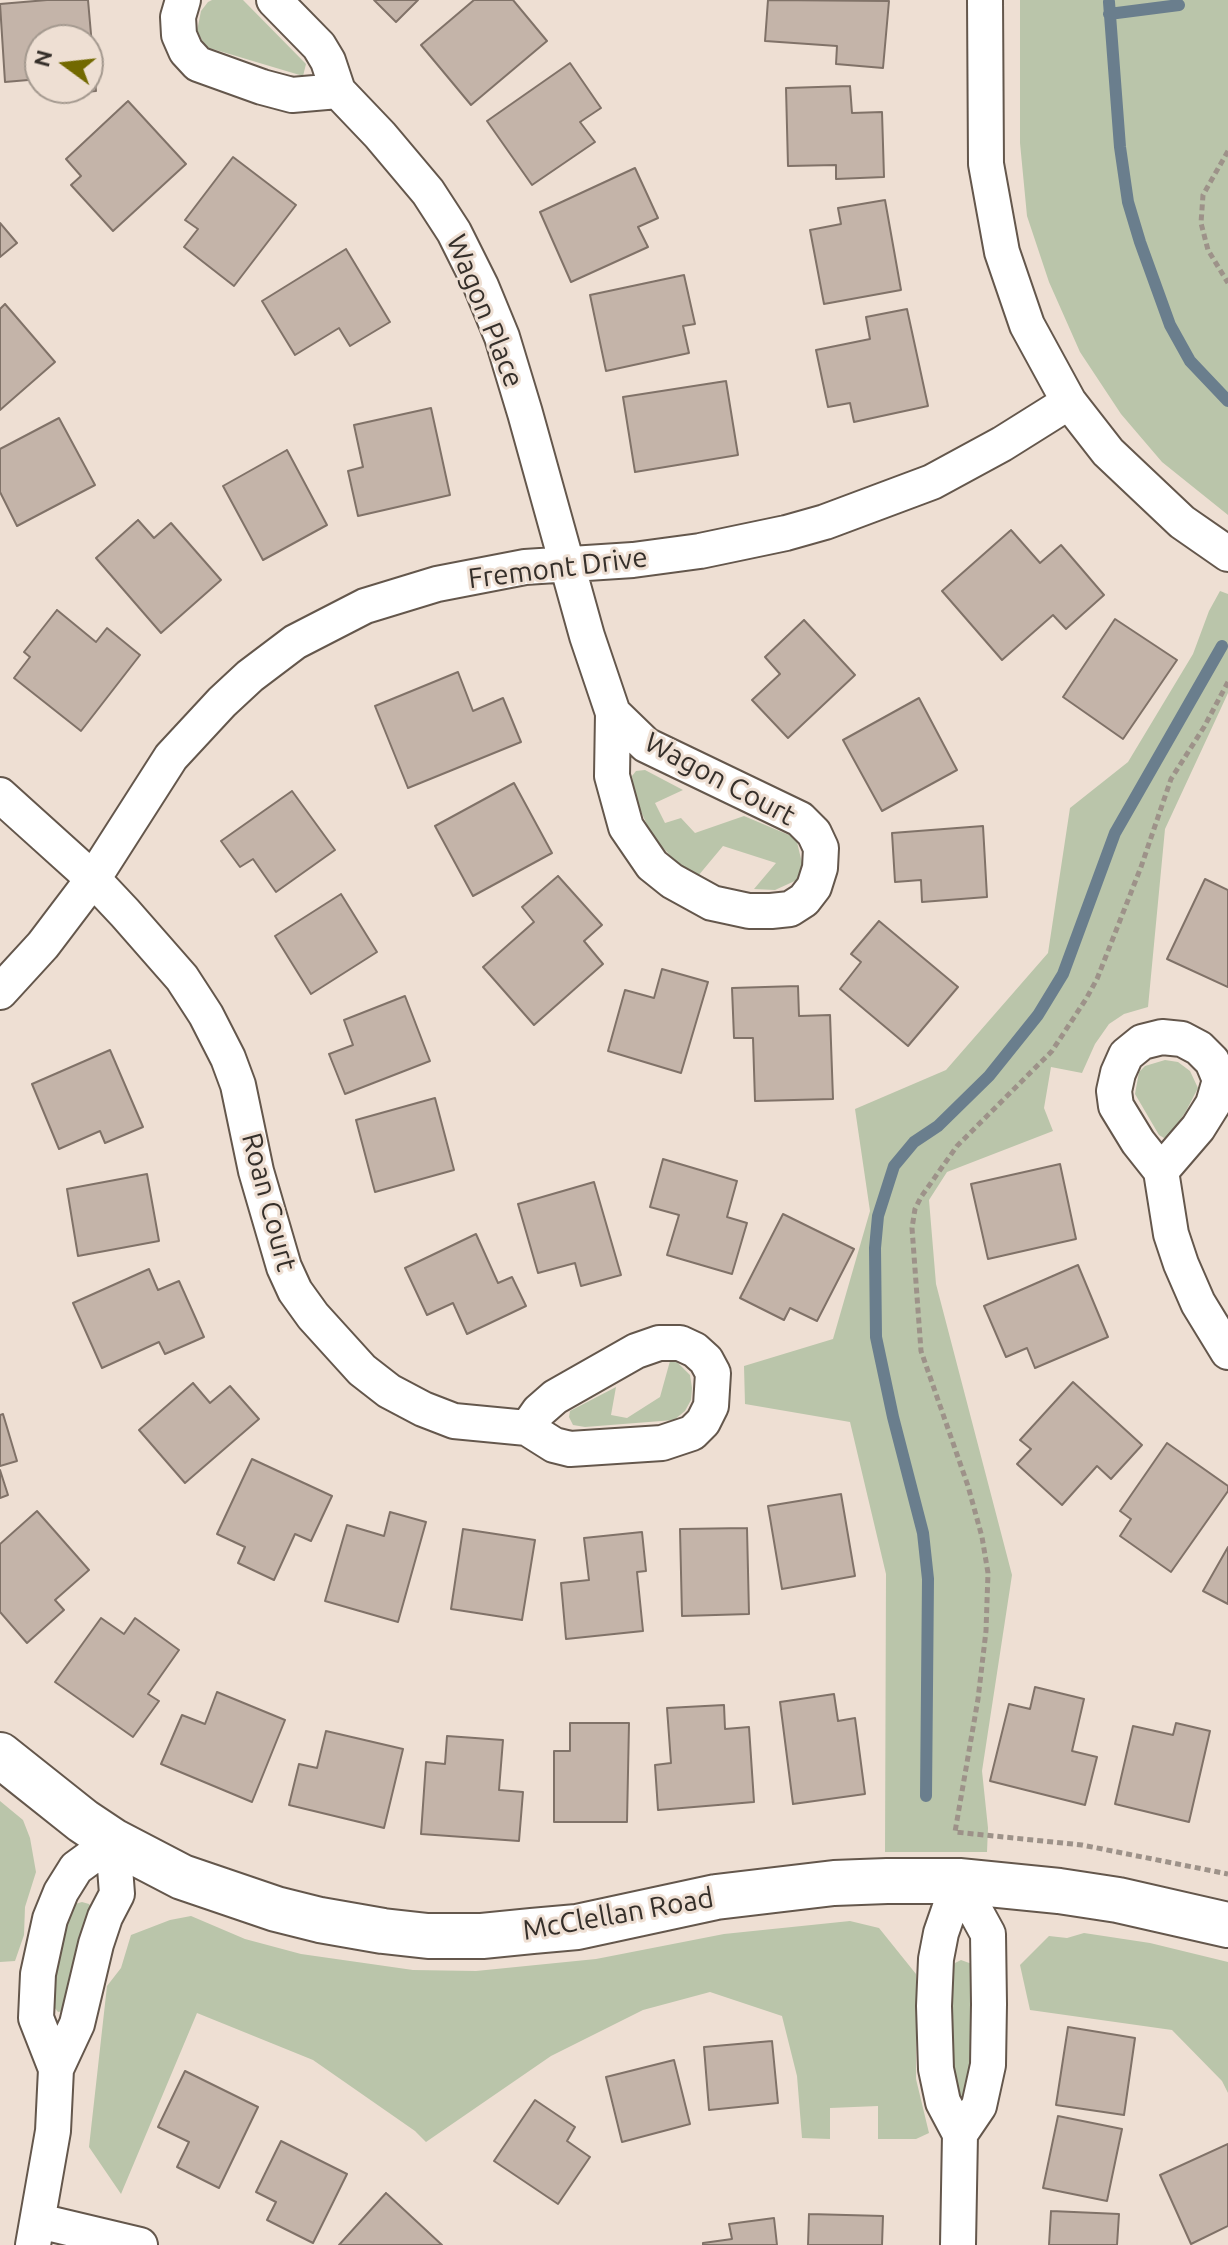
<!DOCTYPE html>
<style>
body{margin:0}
#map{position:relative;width:1228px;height:2245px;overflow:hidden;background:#eedfd3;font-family:Ubuntu,sans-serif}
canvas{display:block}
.north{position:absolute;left:24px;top:24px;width:80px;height:80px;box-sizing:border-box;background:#eedfd3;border:2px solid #a4998f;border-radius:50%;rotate:285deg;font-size:22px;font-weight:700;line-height:32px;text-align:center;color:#352f2a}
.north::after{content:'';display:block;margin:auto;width:28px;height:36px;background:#726900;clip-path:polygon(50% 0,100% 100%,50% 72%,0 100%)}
</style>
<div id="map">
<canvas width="1228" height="2245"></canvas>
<div class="north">N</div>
</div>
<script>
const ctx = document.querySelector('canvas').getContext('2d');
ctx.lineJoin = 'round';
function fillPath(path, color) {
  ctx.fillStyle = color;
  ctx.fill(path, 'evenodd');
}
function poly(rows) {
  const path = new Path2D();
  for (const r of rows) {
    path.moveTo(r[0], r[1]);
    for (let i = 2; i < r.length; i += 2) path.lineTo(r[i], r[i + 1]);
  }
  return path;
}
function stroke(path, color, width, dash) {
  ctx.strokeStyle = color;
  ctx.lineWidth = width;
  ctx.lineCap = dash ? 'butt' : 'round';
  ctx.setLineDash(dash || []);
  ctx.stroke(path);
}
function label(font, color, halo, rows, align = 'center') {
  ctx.font = font + ' Ubuntu,sans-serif';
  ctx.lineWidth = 6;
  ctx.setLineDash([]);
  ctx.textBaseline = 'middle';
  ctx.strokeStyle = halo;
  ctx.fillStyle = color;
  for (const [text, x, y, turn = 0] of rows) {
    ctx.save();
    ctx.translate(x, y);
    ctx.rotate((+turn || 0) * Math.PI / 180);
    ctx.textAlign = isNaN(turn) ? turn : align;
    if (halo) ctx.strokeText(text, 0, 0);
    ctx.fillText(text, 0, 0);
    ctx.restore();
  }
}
const green = poly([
 [212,0,243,0,306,64,303,76,206,47,197,31,201,11,208,2],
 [1020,0,1228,0,1228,515,1162,462,1121,414,1080,352,1049,282,1027,216,1020,143],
 [1220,591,1228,594,1228,693,1165,829,1148,1007,1124,1014,1109,1024,1095,1044,1082,1073,1051,1067,1044,1108,1053,1131,947,1172,929,1200,936,1284,1012,1575,982,1771,988,1828,987,1852,885,1852,886,1574,850,1422,745,1404,744,1366,833,1339,870,1211,855,1109,946,1070,1048,953,1070,808,1128,762,1193,654,1209,611],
 [645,770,683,790,655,803,665,823,681,818,695,833,744,816,796,838,803,867,797,880,775,890,754,889,776,863,723,846,698,876,678,864,652,836,635,798,632,776,636,771],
 [1165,1060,1178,1062,1190,1071,1198,1088,1185,1113,1168,1136,1164,1138,1159,1135,1135,1094,1139,1072,1145,1066],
 [670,1361,677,1362,690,1375,692,1388,691,1400,685,1411,674,1420,585,1427,573,1425,569,1417,570,1411,616,1387,611,1415,627,1418,660,1397],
 [0,1801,23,1820,30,1838,36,1872,25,1907,24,1935,15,1961,0,1962],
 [82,1902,89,1904,92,1908,63,2011,58,2012,50,2002,58,1960,70,1910,75,1904],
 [191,1916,245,1939,301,1954,413,1970,476,1971,596,1959,724,1934,850,1921,879,1928,916,1974,916,2079,929,2133,916,2139,878,2139,878,2106,830,2108,830,2139,802,2138,797,2076,782,2016,710,1992,643,2010,551,2056,426,2142,415,2131,313,2060,197,2013,121,2194,89,2147,107,1986,121,1968,131,1935,170,1920],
 [1084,1933,1150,1943,1228,1962,1228,2093,1222,2081,1172,2030,1030,2010,1020,1965,1049,1936,1067,1938],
 [961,1960,972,1964,972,2070,967,2095,961,2098,956,2094,952,2074,952,1971,955,1963]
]);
const stream = poly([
 [1109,2,1120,147,1128,202,1140,242,1170,325,1190,361,1228,401],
 [1109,14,1179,5],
 [926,1796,928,1579,923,1533,893,1417,876,1337,875,1248,878,1216,894,1166,914,1142,938,1126,989,1076,1038,1015,1063,974,1115,833,1222,646]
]);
const building = poly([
 [47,0,88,0,96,91,52,95,52,88,88,88,88,40,40,40,40,79,5,82,0,4,47,0],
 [374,0,418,0,396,22,374,0],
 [474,0,513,0,547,41,471,105,421,45,474,0],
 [768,0,889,1,883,68,836,64,837,46,765,41,768,0],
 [570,63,601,108,580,122,595,142,532,185,487,121,570,63],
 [850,86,852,113,882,112,884,177,836,179,836,165,788,166,786,88,850,86],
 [128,101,186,164,113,231,71,185,81,176,66,159,128,101],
 [233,157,296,205,234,286,184,247,198,229,185,220,233,157],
 [635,168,658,218,638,227,648,247,571,282,540,212,635,168],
 [885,200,901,290,824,304,810,230,841,224,838,208,885,200],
 [0,223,17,243,0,257,0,223],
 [346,249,390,322,350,346,339,328,295,355,262,301,346,249],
 [684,275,695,324,683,326,689,353,606,371,590,295,684,275],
 [5,304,55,362,0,410,0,309,5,304],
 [907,309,928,406,854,422,850,403,828,407,816,350,870,339,866,317,907,309],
 [726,381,738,455,635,472,623,397,726,381],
 [431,408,450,495,358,516,348,471,363,467,354,425,431,408],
 [59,418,95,485,17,526,0,492,0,449,59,418],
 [287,450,327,525,263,560,223,486,287,450],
 [138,520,154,538,171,523,221,580,161,633,96,558,138,520],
 [1011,530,1040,563,1061,545,1104,595,1066,629,1053,615,1002,660,942,591,1011,530],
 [57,610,96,642,107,628,140,655,81,731,14,678,30,657,24,652,57,610],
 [1115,619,1177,660,1123,739,1063,697,1115,619],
 [804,620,855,675,788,738,752,700,780,674,765,657,804,620],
 [458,672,473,711,503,698,521,742,408,788,375,706,458,672],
 [919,698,957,770,882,811,843,740,919,698],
 [514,783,552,853,473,896,435,826,514,783],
 [292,791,335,850,276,892,253,859,240,867,221,841,292,791],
 [983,826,987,897,922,902,921,880,895,882,892,833,983,826],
 [558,876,602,925,584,941,603,964,534,1025,483,967,534,922,522,907,558,876],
 [1205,879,1228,890,1228,987,1167,959,1205,879],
 [341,894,377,952,311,994,275,936,341,894],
 [879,921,958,987,908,1046,840,989,861,962,851,954,879,921],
 [662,969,708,982,681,1073,608,1051,625,990,654,998,662,969],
 [798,986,799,1016,830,1015,833,1099,755,1101,753,1038,734,1038,732,988,798,986],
 [405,996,430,1061,345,1094,329,1054,353,1045,344,1020,405,996],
 [110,1050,143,1127,105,1143,100,1131,59,1149,32,1084,110,1050],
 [435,1098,454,1170,375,1192,356,1120,435,1098],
 [663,1159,737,1181,727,1217,747,1223,732,1274,667,1255,679,1215,650,1207,663,1159],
 [1060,1164,1076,1239,988,1259,971,1184,1060,1164],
 [147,1174,159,1241,78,1256,67,1189,147,1174],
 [594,1182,621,1275,581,1286,575,1263,538,1273,518,1204,594,1182],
 [783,1214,854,1249,817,1321,790,1308,784,1320,740,1298,783,1214],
 [476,1234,498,1283,512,1277,526,1306,467,1334,453,1303,427,1315,405,1268,476,1234],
 [1078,1265,1108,1337,1035,1368,1027,1348,1006,1357,984,1306,1078,1265],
 [149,1269,158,1290,179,1281,204,1337,165,1354,159,1342,102,1368,73,1303,149,1269],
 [1073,1382,1142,1445,1111,1479,1097,1466,1062,1505,1017,1464,1031,1449,1020,1440,1073,1382],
 [193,1383,210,1403,230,1386,259,1419,185,1483,139,1430,193,1383],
 [3,1414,17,1461,0,1466,0,1415,3,1414],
 [1167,1443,1228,1486,1228,1491,1171,1572,1120,1536,1131,1519,1120,1511,1167,1443],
 [252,1459,332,1496,311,1541,295,1534,274,1580,238,1563,245,1547,217,1534,252,1459],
 [0,1470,8,1495,0,1498,0,1470],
 [841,1494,855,1576,782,1589,768,1506,841,1494],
 [37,1511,89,1570,55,1600,64,1610,27,1643,0,1612,0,1544,37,1511],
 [390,1512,426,1522,398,1622,325,1601,347,1525,384,1536,390,1512],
 [747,1528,749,1614,682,1616,680,1529,747,1528],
 [463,1529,535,1540,522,1620,451,1609,463,1529],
 [642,1532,646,1571,637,1572,643,1631,566,1639,561,1583,589,1580,584,1538,642,1532],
 [1228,1547,1228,1604,1203,1591,1228,1547],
 [101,1618,124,1634,135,1618,179,1650,148,1694,159,1701,133,1737,55,1682,101,1618],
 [1035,1687,1084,1699,1072,1751,1097,1757,1085,1805,990,1781,1009,1704,1030,1709,1035,1687],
 [217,1692,285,1720,252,1802,161,1764,182,1715,205,1724,217,1692],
 [834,1694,838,1721,855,1718,865,1794,793,1804,780,1702,834,1694],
 [724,1705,725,1729,749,1727,754,1802,658,1810,655,1765,671,1763,667,1708,724,1705],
 [570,1723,629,1723,627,1822,554,1822,554,1751,570,1751,570,1723],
 [1176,1723,1210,1731,1189,1822,1115,1804,1133,1726,1173,1735,1176,1723],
 [326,1731,403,1749,384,1828,289,1805,299,1764,317,1768,326,1731],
 [447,1736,503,1740,499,1790,523,1792,519,1841,421,1834,426,1762,445,1764,447,1736],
 [1068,2027,1135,2038,1124,2115,1056,2105,1068,2027],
 [772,2041,778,2103,709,2110,704,2047,772,2041],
 [674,2060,690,2124,622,2142,606,2077,674,2060],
 [185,2071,258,2107,219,2188,177,2167,189,2142,158,2127,185,2071],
 [535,2100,575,2127,567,2141,590,2157,558,2204,494,2161,535,2100],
 [1058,2116,1122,2129,1107,2201,1043,2188,1058,2116],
 [281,2141,347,2174,313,2243,267,2220,276,2202,256,2192,281,2141],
 [1228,2144,1228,2226,1191,2244,1160,2175,1228,2144],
 [386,2193,442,2245,339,2245,386,2193],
 [1051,2211,1119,2214,1117,2245,1049,2245,1051,2211],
 [809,2214,883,2216,882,2245,808,2245,809,2214],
 [774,2218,777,2245,703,2245,703,2243,732,2239,729,2224,774,2218]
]);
const path = poly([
 [1228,151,1203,195,1201,223,1208,250,1228,283],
 [1228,682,1204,727,1171,779,1141,867,1097,979,1086,999,1052,1051,957,1146,921,1197,915,1209,912,1228,921,1351,968,1486,982,1537,988,1573,986,1631,978,1699,955,1832,1082,1845,1228,1874]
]);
const street = poly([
 [183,0,178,17,179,35,186,51,198,64,262,87,292,95,338,91],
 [274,0,319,46,328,61,338,91,380,135,428,192,454,232,481,286,502,337,525,413,587,636,613,713,612,776,626,827,652,865,672,881,712,903,749,911,771,911,790,909,804,900,814,887,820,868,821,848,814,833,800,819,646,745,613,713],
 [985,0,986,164,1002,252,1027,325,1069,402,1108,452,1182,522,1228,554],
 [0,795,93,879,125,913,182,978,206,1015,228,1058,238,1085,256,1171,284,1267,295,1291,313,1316,362,1370,389,1391,423,1409,454,1421,527,1428,554,1445,570,1449,662,1443,692,1433,703,1422,711,1406,713,1373,706,1360,695,1350,680,1343,659,1343,636,1351,555,1397,539,1411,527,1428],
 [0,992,43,945,93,879,171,757,222,702,250,676,295,642,365,606,437,584,525,567,633,560,700,551,786,533,825,522,932,482,1002,444,1069,402],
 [1161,1171,1198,1128,1213,1104,1220,1080,1212,1061,1199,1048,1182,1039,1162,1037,1142,1042,1126,1055,1118,1073,1114,1091,1116,1106,1138,1142,1161,1171,1171,1234,1181,1264,1198,1303,1228,1352],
 [959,1881,988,1934,989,2004,988,2065,979,2106,960,2134],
 [56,2069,77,2024,96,1944,105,1917,117,1894,113,1841],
 [39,2221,140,2245],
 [33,2245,53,2131,56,2069,36,2018,38,1974,50,1919,61,1892,76,1868,113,1841],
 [958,2245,960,2134,943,2102,936,2069,934,2006,936,1959,941,1933,959,1881]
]);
const secondary = poly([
 [0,1755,83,1821,113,1841,182,1877,276,1909,320,1920,383,1931,428,1936,482,1936,532,1931,577,1927,716,1897,834,1883,887,1881,959,1881,1059,1891,1118,1900,1228,1925]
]);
const streetNames = [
 ["Wagon Place",485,311,68],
 ["Fremont Drive",558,568,-7],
 ["Wagon Court",720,779,28],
 ["Roan Court",269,1202,75],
 ["McClellan Road",618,1914,-10]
];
fillPath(green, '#bac5aa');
stroke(stream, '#6a7e8d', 12);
fillPath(building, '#c4b4a9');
stroke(building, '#807268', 2);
stroke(street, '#64574c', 38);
stroke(secondary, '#64574c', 48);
stroke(path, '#9d9289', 5, [6, 4]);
stroke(street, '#fff', 34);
stroke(secondary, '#fff', 44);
label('28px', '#352f2a', '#eedfd3', streetNames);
</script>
